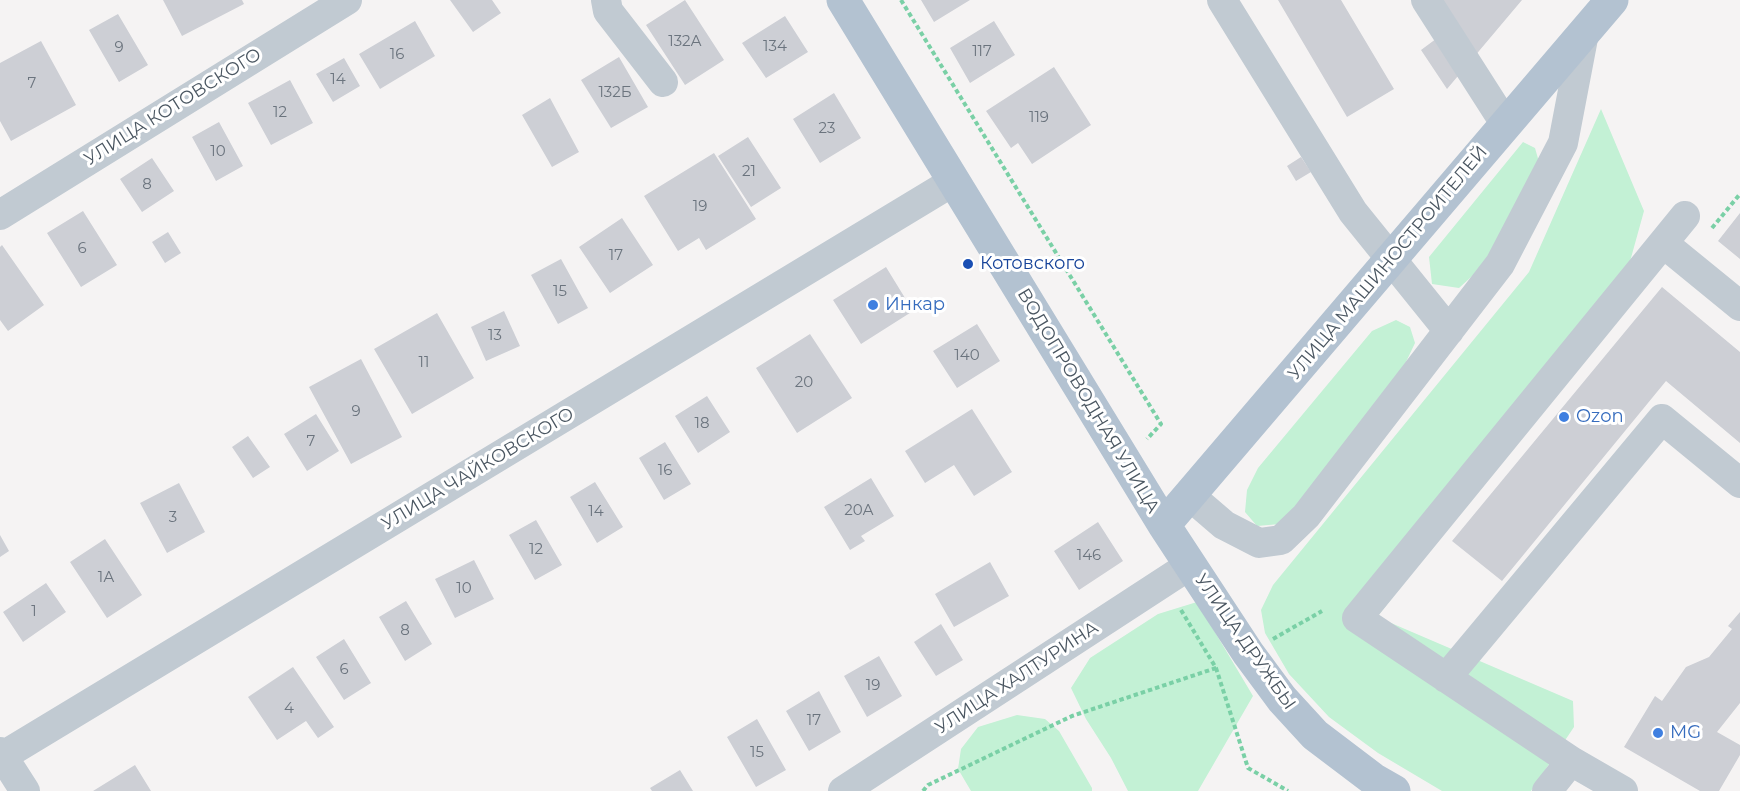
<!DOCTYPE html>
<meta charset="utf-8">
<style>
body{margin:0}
canvas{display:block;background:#f5f3f3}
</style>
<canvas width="1740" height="791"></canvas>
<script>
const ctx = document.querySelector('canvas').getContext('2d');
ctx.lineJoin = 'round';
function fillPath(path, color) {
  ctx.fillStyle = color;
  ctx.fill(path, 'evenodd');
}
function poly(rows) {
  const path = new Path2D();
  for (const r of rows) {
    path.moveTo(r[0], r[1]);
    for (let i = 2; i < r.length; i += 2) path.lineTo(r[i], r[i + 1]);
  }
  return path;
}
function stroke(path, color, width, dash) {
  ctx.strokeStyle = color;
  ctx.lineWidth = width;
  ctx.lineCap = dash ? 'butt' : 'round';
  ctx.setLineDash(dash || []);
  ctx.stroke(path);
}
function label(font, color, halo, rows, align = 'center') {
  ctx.font = font + ' Montserrat,sans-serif';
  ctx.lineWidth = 6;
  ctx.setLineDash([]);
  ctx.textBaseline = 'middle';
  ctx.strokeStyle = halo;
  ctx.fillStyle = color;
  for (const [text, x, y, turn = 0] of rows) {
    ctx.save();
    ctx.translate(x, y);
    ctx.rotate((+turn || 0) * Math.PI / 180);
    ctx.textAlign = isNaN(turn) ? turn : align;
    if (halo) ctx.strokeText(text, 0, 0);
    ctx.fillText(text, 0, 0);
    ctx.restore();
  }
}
const green = poly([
 [1601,109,1644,211,1616,312,1377,617,1573,701,1574,727,1531,791,1442,791,1378,753,1329,717,1289,674,1265,633,1261,610,1273,585,1529,272],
 [1523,142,1535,148,1539,162,1516,218,1481,268,1459,288,1432,284,1429,257],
 [1396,320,1410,327,1415,343,1406,362,1299,508,1280,524,1257,526,1245,512,1247,490,1258,468,1372,331],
 [1197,602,1253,696,1198,791,1128,791,1111,758,1086,719,1071,688,1090,658,1158,614],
 [1017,715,1045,719,1059,731,1092,788,1092,791,971,791,958,769,961,749,978,727]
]);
const building = poly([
 [163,0,242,0,244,4,182,36],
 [450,0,492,0,501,13,473,32],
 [685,0,724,60,685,85,646,25],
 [921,0,970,0,934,22],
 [1278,0,1341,0,1394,89,1347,117],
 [1439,0,1522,0,1447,89,1421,50,1448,30],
 [118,14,148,65,119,82,89,30],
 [785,16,808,52,766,78,742,43],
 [415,21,435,56,380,89,359,54],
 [994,21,1015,55,970,83,950,48],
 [41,41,76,105,11,141,0,121,0,63],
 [619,57,648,107,611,128,581,80],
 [344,58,360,86,333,102,316,74],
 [1054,67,1091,125,1032,164,1018,143,1011,148,986,111],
 [290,80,313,123,271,145,248,103],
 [834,93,861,138,820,163,793,119],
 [550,98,579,152,552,167,522,115],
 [219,122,243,166,216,181,192,137],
 [748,137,781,188,751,207,718,156],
 [714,153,756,219,706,250,699,238,678,251,644,196],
 [1301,157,1311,172,1296,181,1287,166],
 [152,158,174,191,142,212,120,179],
 [83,211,117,265,81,287,47,233],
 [1740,213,1740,259,1718,241],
 [622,218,653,265,610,293,579,247],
 [168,232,181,253,165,263,152,242],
 [2,245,44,305,8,331,0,320,0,247],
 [561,259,588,308,558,324,531,275],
 [886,267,913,311,861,344,833,300],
 [1662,287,1740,352,1740,443,1666,381,1502,581,1452,541],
 [504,311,520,346,486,361,471,327],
 [437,313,474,378,412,414,374,349],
 [977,324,1000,361,957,388,933,351],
 [810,334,852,398,797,433,756,368],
 [361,359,402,437,351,464,309,387],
 [707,396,730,432,698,453,675,416],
 [972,409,1012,472,974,496,954,465,925,483,905,451],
 [316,414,339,451,307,471,284,434],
 [248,436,270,467,253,478,232,447],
 [665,442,691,484,664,500,639,458],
 [871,478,894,516,861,536,865,541,850,550,824,507],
 [595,482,623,527,597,543,570,497],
 [179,483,205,532,167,553,140,503],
 [536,520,562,565,535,580,509,535],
 [1098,522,1123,561,1079,590,1054,551],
 [0,535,9,551,0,557],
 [105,539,142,595,107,618,70,562],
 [474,560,494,599,455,618,435,579],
 [990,562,1009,596,954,627,935,594],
 [46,583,66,612,23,642,3,612],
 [406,601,432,644,405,661,379,617],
 [1740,612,1740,703,1717,732,1740,745,1740,755,1719,791,1700,791,1624,747,1655,696,1662,701,1686,667,1709,657,1732,629,1728,626],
 [941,624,963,660,936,676,914,642],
 [344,639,371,683,344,700,316,657],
 [879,656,902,696,867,717,844,676],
 [293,667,334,727,318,738,306,721,277,740,248,697],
 [819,691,841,732,809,751,786,711],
 [757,719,786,770,756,787,727,737],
 [135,765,151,791,93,791],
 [680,770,693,791,652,791,650,788]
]);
const path = poly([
 [901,0,1161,424,1147,439],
 [1712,228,1740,194],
 [1181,610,1216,668,1248,768,1288,791],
 [1273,639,1322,611],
 [923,791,928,785,1072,716,1219,667]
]);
const minor = poly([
 [606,0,608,11,663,82],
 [1222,0,1353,212,1449,331],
 [1426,0,1506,125],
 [0,215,347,0],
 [1663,243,1740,306],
 [1189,495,1224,525,1259,543,1281,540,1306,516,1500,264,1563,143,1584,33],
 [1446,678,1662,419,1740,483],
 [0,752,25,791],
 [3,756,954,181],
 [843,791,1190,565],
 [1547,791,1571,761],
 [1623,791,1571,761,1357,618,1685,216]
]);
const major = poly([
 [843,0,1164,525,1248,653,1282,699,1315,735,1373,779,1394,791],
 [1164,525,1612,0]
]);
const markers = [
 [968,264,6,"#1a4fb4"],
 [873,305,6,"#3f7fe0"],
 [1564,417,6,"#3f7fe0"],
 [1658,733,6,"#3f7fe0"]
];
const numberNames = [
 ["132А",685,42],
 ["134",775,47],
 ["9",119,48],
 ["117",982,52],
 ["16",397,55],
 ["14",338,80],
 ["7",32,84],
 ["132Б",615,93],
 ["12",280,113],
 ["119",1039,118],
 ["23",827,129],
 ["10",218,152],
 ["21",749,172],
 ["8",147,185],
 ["19",700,207],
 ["6",82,249],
 ["17",616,256],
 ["15",560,292],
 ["13",495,336],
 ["140",967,356],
 ["11",424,363],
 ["20",804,383],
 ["9",356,412],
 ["18",702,424],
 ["7",311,442],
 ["16",665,471],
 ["20А",859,511],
 ["14",596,512],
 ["3",173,518],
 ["12",536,550],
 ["146",1089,556],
 ["1А",106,578],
 ["10",464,589],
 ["1",34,612],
 ["8",405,631],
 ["6",344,670],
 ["19",873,686],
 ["4",289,709],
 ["17",814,721],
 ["15",757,753]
];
const streetNames = [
 ["УЛИЦА КОТОВСКОГО",173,107,-32],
 ["УЛИЦА МАШИНОСТРОИТЕЛЕЙ",1388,263,-50],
 ["ВОДОПРОВОДНАЯ УЛИЦА",1088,401,59],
 ["УЛИЦА ЧАЙКОВСКОГО",478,469,-31],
 ["УЛИЦА ДРУЖБЫ",1245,642,55],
 ["УЛИЦА ХАЛТУРИНА",1017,678,-33]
];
const transitNames = [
 ["Котовского",980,264]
];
const shopNames = [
 ["Инкар",885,305],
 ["Ozon",1576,417],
 ["MG",1670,733]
];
fillPath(green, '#c3f1d5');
fillPath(building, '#cdcfd5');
stroke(path, '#7ad0a6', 4, [4.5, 3]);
stroke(minor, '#c1cad2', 30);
stroke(major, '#b3c2d1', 33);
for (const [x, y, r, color] of markers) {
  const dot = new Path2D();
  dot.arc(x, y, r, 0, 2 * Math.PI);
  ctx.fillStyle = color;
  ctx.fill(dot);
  stroke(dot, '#fff', 2);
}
label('15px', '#6b747e', null, numberNames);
label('18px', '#4a5661', '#fff', streetNames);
label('18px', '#164399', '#fff', transitNames, 'left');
label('18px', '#366cbe', '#fff', shopNames, 'left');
</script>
